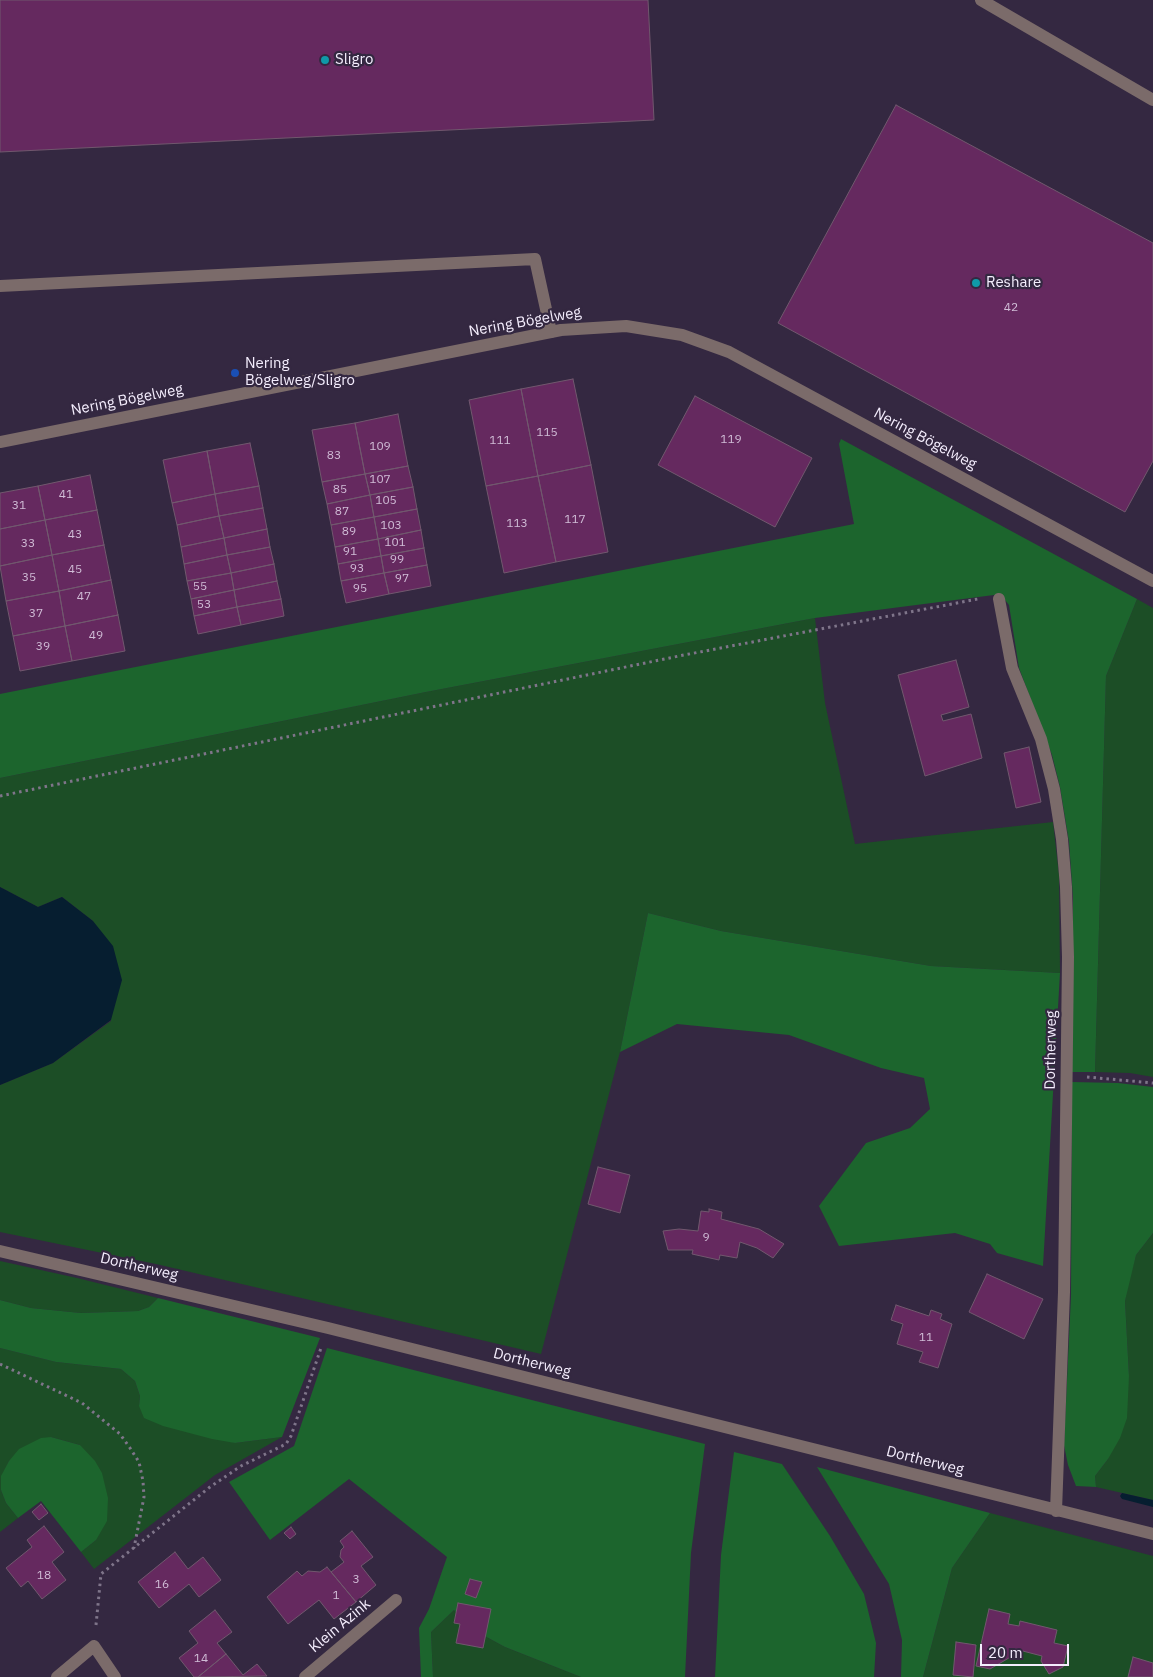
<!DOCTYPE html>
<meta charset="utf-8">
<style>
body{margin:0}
#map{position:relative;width:1153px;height:1677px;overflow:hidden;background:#342841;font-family:"IBM Plex Sans",sans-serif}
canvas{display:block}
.scale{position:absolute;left:980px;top:1644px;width:89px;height:22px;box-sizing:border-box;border:2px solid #f4edfd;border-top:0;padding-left:6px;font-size:15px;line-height:18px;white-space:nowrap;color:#f4edfd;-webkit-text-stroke:4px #342841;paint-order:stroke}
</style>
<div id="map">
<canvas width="1153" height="1677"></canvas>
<div class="scale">20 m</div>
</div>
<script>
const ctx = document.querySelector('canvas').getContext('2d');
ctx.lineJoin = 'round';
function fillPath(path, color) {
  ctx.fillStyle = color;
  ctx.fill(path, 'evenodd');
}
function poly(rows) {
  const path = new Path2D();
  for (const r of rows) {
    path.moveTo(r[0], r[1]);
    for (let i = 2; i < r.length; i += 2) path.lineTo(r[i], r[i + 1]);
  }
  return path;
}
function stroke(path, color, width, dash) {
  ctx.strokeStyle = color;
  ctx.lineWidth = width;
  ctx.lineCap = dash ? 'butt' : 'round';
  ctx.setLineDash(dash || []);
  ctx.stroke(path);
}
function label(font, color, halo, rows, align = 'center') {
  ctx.font = font + ' "IBM Plex Sans",sans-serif';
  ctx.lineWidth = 4.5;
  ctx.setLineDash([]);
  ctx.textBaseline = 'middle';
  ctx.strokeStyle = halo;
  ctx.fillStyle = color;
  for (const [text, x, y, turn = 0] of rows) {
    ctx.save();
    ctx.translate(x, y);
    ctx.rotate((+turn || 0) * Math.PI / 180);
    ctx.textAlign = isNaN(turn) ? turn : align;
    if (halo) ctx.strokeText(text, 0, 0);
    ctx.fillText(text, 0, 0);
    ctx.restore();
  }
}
const green = poly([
 [1137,599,1153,608,1153,1077,1130,1073,1095,1072,1106,676],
 [815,618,825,703,855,844,1053,822,1059,875,1060,973,931,966,721,931,648,913,620,1052,541,1354,156,1264,0,1232,0,1085,53,1063,111,1021,93,921,62,897,38,907,0,887,0,778,426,692],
 [1153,1233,1153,1500,1096,1487,1095,1476,1108,1459,1129,1376,1125,1301,1129,1279,1136,1255],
 [0,1261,77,1278,158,1298,149,1307,138,1311,81,1313,31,1308,0,1300],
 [0,1348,56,1362,121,1369,135,1381,140,1396,139,1406,235,1443,282,1437,215,1475,94,1569,81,1552,96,1540,80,1445,51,1437,9,1461,2,1476,1,1490,6,1503,18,1518,0,1532],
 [990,1513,1153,1556,1153,1677,923,1677,952,1568],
 [454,1610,470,1628,505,1647,581,1677,433,1677,431,1632]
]);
const forest = poly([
 [841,439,1137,599,1106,676,1095,1072,1071,1072,1073,897,1069,842,1060,787,1052,755,1019,668,1009,605,1005,600,994,595,815,618,426,692,0,778,0,694,854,524,839,444],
 [648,913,721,931,931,966,1060,973,1043,1266,997,1253,990,1244,955,1233,839,1246,819,1206,866,1143,910,1128,930,1109,924,1078,881,1068,789,1035,677,1024,620,1052],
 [1072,1082,1118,1083,1153,1087,1153,1233,1136,1255,1125,1301,1129,1376,1127,1418,1120,1438,1108,1459,1095,1476,1096,1487,1076,1486,1068,1465,1064,1445,1071,1296],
 [158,1298,320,1338,282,1437,235,1443,212,1439,163,1426,144,1418,139,1406,140,1396,135,1381,121,1369,56,1362,0,1348,0,1300,31,1308,81,1313,138,1311,149,1307],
 [327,1348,705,1444,691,1553,685,1677,581,1677,505,1647,470,1628,454,1610,431,1632,433,1677,421,1677,419,1628,429,1609,447,1557,349,1479,270,1540,229,1482,294,1446],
 [51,1437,80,1445,95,1461,102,1473,108,1498,107,1521,96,1540,81,1552,41,1501,18,1518,6,1503,1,1490,1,1476,9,1461,19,1449,41,1438],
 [734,1452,782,1464,830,1536,864,1594,876,1643,874,1677,715,1677,721,1555],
 [817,1467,990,1513,952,1568,923,1677,901,1677,902,1640,889,1584]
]);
const water = poly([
 [0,887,38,907,62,897,93,921,113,946,122,980,111,1020,53,1063,0,1085],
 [1122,1493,1153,1500,1153,1507,1122,1499,1120,1496]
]);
const building = poly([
 [0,0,648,0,654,120,0,152,0,0],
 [896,105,1153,243,1153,461,1125,512,778,323,896,105],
 [573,379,591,465,538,476,521,389,573,379],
 [521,389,538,476,486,486,469,400,521,389],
 [695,396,812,458,775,527,658,465,695,396],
 [398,414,408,466,365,474,355,423,398,414],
 [355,423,365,474,322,482,312,430,355,423],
 [250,443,259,486,215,494,207,451,250,443],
 [207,451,215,494,172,503,163,460,207,451],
 [591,465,608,552,556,562,538,476,591,465],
 [408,466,413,487,370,495,365,474,408,466],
 [365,474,370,495,327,504,322,482,365,474],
 [90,475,97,510,45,520,38,486,90,475],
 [538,476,556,562,504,573,486,486,538,476],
 [38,486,45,520,0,529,0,493,38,486],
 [259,486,263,508,219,516,215,494,259,486],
 [413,487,417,509,374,517,370,495,413,487],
 [215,494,219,516,177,525,172,503,215,494],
 [370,495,374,517,331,525,327,504,370,495],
 [263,508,267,529,224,538,219,516,263,508],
 [417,509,421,530,378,539,374,517,417,509],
 [97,510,104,545,52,555,45,520,97,510],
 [219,516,224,538,181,547,177,525,219,516],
 [374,517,378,539,335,547,331,525,374,517],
 [45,520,52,555,0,566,0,529,45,520],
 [267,529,270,547,227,555,224,538,267,529],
 [421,530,424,548,381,556,378,539,421,530],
 [224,538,227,555,184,564,181,547,224,538],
 [378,539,381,556,338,564,335,547,378,539],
 [104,545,111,580,59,591,52,555,104,545],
 [270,547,274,564,231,573,227,555,270,547],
 [424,548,427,565,384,573,381,556,424,548],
 [52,555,59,591,6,601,0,566,52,555],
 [227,555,231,573,187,581,184,564,227,555],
 [381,556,384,573,341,581,338,564,381,556],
 [274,564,277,581,234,590,231,573,274,564],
 [427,565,431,586,389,594,384,573,427,565],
 [231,573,234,590,191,599,187,581,231,573],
 [384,573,389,594,346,603,341,581,384,573],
 [111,580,118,615,65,626,59,591,111,580],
 [277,581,281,599,237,607,234,590,277,581],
 [234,590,237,607,194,616,191,599,234,590],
 [59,591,65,626,13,636,6,601,59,591],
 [281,599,284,616,241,625,237,607,281,599],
 [237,607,241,625,198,634,194,616,237,607],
 [118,615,125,651,72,661,65,626,118,615],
 [65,626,72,661,20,671,13,636,65,626],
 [956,660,969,707,941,715,943,721,971,714,982,758,925,776,898,675,956,660],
 [1029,747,1041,802,1016,808,1004,753,1029,747],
 [598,1167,630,1175,620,1213,588,1204,598,1167],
 [709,1209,722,1212,721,1219,759,1229,784,1244,773,1258,757,1248,740,1242,737,1258,720,1255,719,1260,692,1254,693,1250,668,1250,663,1231,679,1229,698,1231,701,1211,709,1212,709,1209],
 [987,1274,1043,1299,1024,1339,969,1312,987,1274],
 [896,1305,929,1316,931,1310,942,1314,940,1319,952,1324,938,1368,919,1362,923,1352,897,1344,903,1324,891,1320,896,1305],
 [41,1504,48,1513,39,1520,32,1512,41,1504],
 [44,1526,64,1552,52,1562,66,1580,42,1599,28,1581,21,1587,6,1568,32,1547,27,1540,44,1526],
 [291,1527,296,1534,290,1539,284,1533,291,1527],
 [352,1531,373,1557,361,1566,376,1585,356,1602,331,1572,344,1562,340,1557,341,1550,344,1547,340,1541,352,1531],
 [175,1552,188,1569,203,1557,221,1580,199,1597,189,1584,159,1608,138,1582,175,1552],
 [327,1567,356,1602,334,1619,319,1600,288,1624,267,1597,297,1571,302,1576,308,1571,320,1572,327,1567],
 [470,1579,482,1582,476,1598,465,1594,470,1579],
 [458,1603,491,1609,483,1648,456,1643,460,1624,454,1623,458,1603],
 [989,1609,1010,1614,1008,1624,1019,1626,1020,1621,1057,1630,1054,1643,1068,1646,1063,1667,1049,1674,1041,1661,1042,1656,1015,1649,1014,1655,990,1669,976,1666,989,1609],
 [215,1610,232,1632,217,1643,226,1654,198,1677,194,1677,179,1658,198,1643,189,1631,215,1610],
 [956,1642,976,1645,973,1677,953,1675,956,1642],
 [226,1654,243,1675,257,1664,267,1676,198,1677,226,1654],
 [1133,1657,1153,1663,1153,1677,1128,1677,1133,1657]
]);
const path = poly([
 [0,796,684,655,978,599],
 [1087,1077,1153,1083],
 [0,1364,82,1403,120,1434,130,1448,139,1462,143,1481,144,1497,134,1548],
 [96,1625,101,1574,210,1487,241,1466,286,1444,291,1436,321,1348]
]);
const service = poly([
 [981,0,1153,100],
 [0,286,535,259,551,332]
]);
const minor = poly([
 [0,442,561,330,626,326,682,335,729,352,1153,581],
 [999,599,1012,668,1041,739,1054,789,1062,839,1066,887,1068,957,1064,1292,1056,1511],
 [0,1251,328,1328,1153,1534],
 [57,1677,94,1646,115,1677],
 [305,1677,396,1600]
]);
const markers = [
 [325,60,5,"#0f9aa8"],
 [976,283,5,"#0f9aa8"],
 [235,373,5,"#1a4fb4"]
];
const numberNames = [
 ["42",1011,308],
 ["115",547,433],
 ["119",731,440],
 ["111",500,441],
 ["109",380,447],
 ["83",334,456],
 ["107",380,480],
 ["85",340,490],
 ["41",66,495],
 ["105",386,501],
 ["31",19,506],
 ["87",342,512],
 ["117",575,520],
 ["113",517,524],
 ["103",391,526],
 ["89",349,532],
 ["43",75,535],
 ["101",395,543],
 ["33",28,544],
 ["91",350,552],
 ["99",397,560],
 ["93",357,569],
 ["45",75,570],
 ["35",29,578],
 ["97",402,579],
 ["55",200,587],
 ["95",360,589],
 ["47",84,597],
 ["53",204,605],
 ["37",36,614],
 ["49",96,636],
 ["39",43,647],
 ["9",706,1238],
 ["11",926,1338],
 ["18",44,1576],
 ["3",356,1580],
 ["16",162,1585],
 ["1",336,1596],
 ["14",201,1659]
];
const poiNames = [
 ["Sligro",335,60],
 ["Reshare",986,283],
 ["Nering",245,364],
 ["Bögelweg/Sligro",245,381]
];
const streetNames = [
 ["Nering Bögelweg",525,322,-10],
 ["Nering Bögelweg",127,400,-11],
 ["Nering Bögelweg",925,439,28],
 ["Dortherweg",1051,1050,-89],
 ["Dortherweg",139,1267,13],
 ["Dortherweg",532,1363,14],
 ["Dortherweg",925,1461,14],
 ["Klein Azink",340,1626,-40]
];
fillPath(green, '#1c4e26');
fillPath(forest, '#1c652d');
fillPath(water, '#061e30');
fillPath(building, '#65295f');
stroke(building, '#71586e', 1);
stroke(path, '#7f758a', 3, [2.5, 4]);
stroke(service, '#7b6b6a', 12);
stroke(minor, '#7b6b6a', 12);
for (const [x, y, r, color] of markers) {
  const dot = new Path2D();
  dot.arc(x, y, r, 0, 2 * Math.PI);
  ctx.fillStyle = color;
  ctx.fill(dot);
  stroke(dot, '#342841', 2);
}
label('12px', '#d0bcd6', null, numberNames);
label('15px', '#f4edfd', '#342841', poiNames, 'left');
label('15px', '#f4edfd', '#342841', streetNames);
</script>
